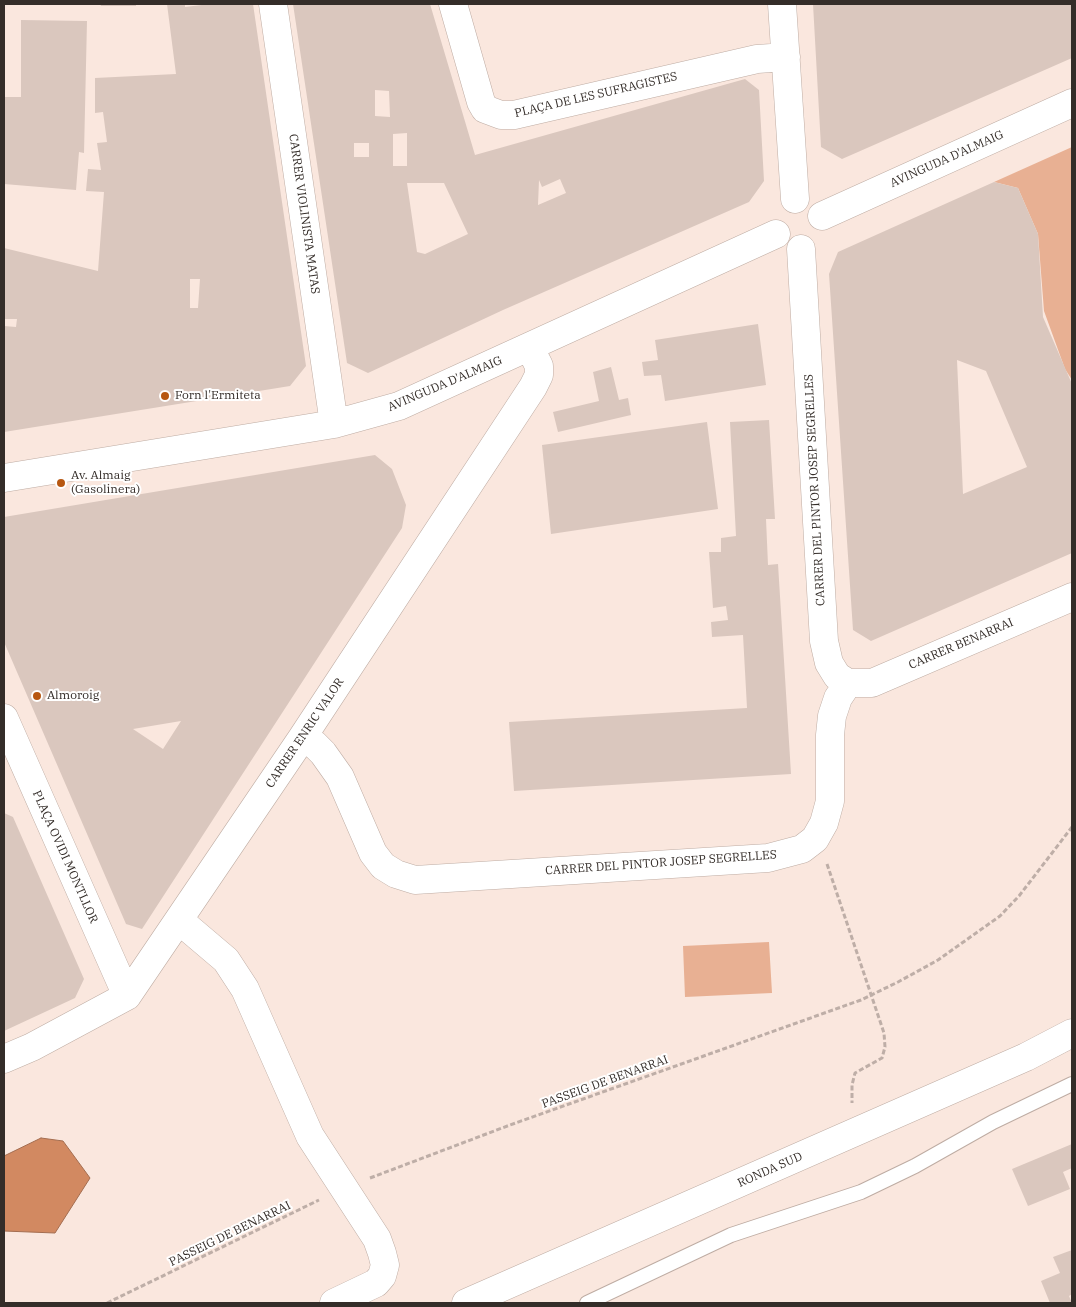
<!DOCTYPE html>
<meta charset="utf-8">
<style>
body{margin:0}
#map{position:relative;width:1076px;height:1307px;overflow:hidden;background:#fae7de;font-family:"IBM Plex Serif",serif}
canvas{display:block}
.frame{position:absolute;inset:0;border:5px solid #342d29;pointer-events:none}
</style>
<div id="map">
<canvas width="1076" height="1307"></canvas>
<div class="frame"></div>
</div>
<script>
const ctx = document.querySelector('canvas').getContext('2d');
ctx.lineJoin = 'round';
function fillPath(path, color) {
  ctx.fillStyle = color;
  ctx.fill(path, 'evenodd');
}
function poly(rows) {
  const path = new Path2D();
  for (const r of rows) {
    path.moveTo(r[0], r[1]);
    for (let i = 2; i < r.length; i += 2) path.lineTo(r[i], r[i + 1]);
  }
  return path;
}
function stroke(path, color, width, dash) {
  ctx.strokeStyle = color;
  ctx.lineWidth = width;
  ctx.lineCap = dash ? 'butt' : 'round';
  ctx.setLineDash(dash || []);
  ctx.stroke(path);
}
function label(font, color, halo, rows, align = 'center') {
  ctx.font = font + ' "IBM Plex Serif",serif';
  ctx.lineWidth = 4;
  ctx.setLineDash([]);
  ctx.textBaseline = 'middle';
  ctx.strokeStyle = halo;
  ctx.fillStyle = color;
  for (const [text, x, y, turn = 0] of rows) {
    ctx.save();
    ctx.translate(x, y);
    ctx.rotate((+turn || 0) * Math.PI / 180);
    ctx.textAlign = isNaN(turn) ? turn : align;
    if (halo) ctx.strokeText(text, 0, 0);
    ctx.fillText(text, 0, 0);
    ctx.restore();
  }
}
const green = poly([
 [1072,147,1072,380,1065,369,1044,311,1038,234,1018,188,994,182],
 [769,942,772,993,685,997,683,946]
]);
const water = poly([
 [41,1138,63,1141,90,1178,55,1233,4,1231,4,1156,41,1138]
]);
const building = poly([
 [100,4,136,4,136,6,101,6],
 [167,4,185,4,185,7,210,4,253,4,306,366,290,386,4,432,4,326,16,327,17,319,4,319,4,248,98,271,104,192,86,191,88,169,101,170,97,143,107,142,103,112,95,113,95,78,176,74],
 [190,279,200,279,198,308,190,308],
 [293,4,430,4,475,155,745,79,759,90,764,181,749,202,503,310,368,373,347,363],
 [375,90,389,91,390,117,375,116],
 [407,133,407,166,393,166,393,134],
 [354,143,369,143,369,157,354,157],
 [560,179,566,193,538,205,539,180,542,187],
 [407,183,444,183,468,234,425,254,417,252],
 [813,4,1072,4,1072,58,842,159,821,147],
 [21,20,87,21,84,153,79,152,76,190,4,184,4,97,21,97],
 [994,182,1018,188,1038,234,1043,317,1072,384,1072,553,871,641,853,630,829,274,838,252],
 [957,360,986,371,1027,467,963,494],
 [758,324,766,385,665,401,661,375,644,376,642,362,658,360,655,340],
 [611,367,619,400,628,398,631,415,558,432,553,412,599,401,593,372],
 [769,420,775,519,766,519,768,565,778,564,791,774,514,791,509,722,747,708,743,635,712,637,711,622,728,620,726,606,713,608,709,552,721,552,721,538,736,536,730,422],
 [707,422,718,509,551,534,542,445],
 [375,455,392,469,406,505,402,528,142,929,126,924,4,642,4,517],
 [181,721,163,749,133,729],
 [4,813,13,817,84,979,75,998,4,1031],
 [1072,1144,1072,1168,1063,1172,1070,1189,1028,1206,1012,1169],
 [1072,1250,1072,1294,1069,1296,1072,1303,1050,1303,1041,1281,1060,1273,1053,1257]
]);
const path = poly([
 [827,864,884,1033,885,1047,882,1058,855,1073,852,1085,852,1103],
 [370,1178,510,1125,861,1000,898,982,938,960,1000,916,1019,896,1072,827],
 [107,1303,319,1200]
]);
const service = poly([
 [587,1303,731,1235,861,1192,915,1166,993,1122,1072,1084]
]);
const minor = poly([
 [273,4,334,424],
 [453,4,481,102,485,109,501,115,514,115,757,59,786,57],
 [782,4,795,199],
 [822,216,1072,103],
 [801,249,824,641,829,663,837,676,848,683],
 [4,478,334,424,399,406,776,234],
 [848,683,872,683,1072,597],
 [4,718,127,996],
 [302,738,314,744,323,753,340,777,373,853,383,866,396,874,415,880,768,858,802,849,815,839,824,823,830,801,830,735,832,716,838,698,848,683],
 [180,921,226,960,245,989,310,1136,377,1239,382,1253,385,1265,382,1276,376,1283,334,1303],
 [4,1059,32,1047,127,996,302,738,533,387,539,375,539,366,530,348]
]);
const primary = poly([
 [466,1303,1026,1057,1072,1033]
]);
const markers = [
 [165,396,5,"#b75711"],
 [61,483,5,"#b75711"],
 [37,696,5,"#b75711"]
];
const streetNames = [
 ["PLAÇA DE LES SUFRAGISTES",596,95,-13],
 ["AVINGUDA D'ALMAIG",947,159,-24],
 ["CARRER VIOLINISTA MATAS",304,214,82],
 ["AVINGUDA D'ALMAIG",445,384,-23],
 ["CARRER DEL PINTOR JOSEP SEGRELLES",815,490,-93],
 ["CARRER BENARRAI",961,644,-23],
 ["CARRER ENRIC VALOR",305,733,-56],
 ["PLAÇA OVIDI MONTLLOR",65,857,66],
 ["CARRER DEL PINTOR JOSEP SEGRELLES",661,863,-4],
 ["PASSEIG DE BENARRAI",605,1082,-20],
 ["RONDA SUD",770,1170,-24],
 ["PASSEIG DE BENARRAI",230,1234,-26]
];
const poiNames = [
 ["Forn l'Ermiteta",175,396],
 ["Av. Almaig",71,476],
 ["(Gasolinera)",71,490],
 ["Almoroig",47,696]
];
fillPath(green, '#e8b093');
fillPath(water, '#d28961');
stroke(water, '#a36d50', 1);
fillPath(building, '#dac7be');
stroke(service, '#beaca3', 16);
stroke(minor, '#beaca3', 29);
stroke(primary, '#beaca3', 29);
stroke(path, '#beaea7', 3, [5, 2.5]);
stroke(service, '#fff', 14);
stroke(minor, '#fff', 28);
stroke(primary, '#fff', 28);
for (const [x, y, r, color] of markers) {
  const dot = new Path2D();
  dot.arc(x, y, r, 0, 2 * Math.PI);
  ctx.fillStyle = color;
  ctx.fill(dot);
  stroke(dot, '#fff', 2);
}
label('12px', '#342d29', '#fff', streetNames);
label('12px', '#342d29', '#fff', poiNames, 'left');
</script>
